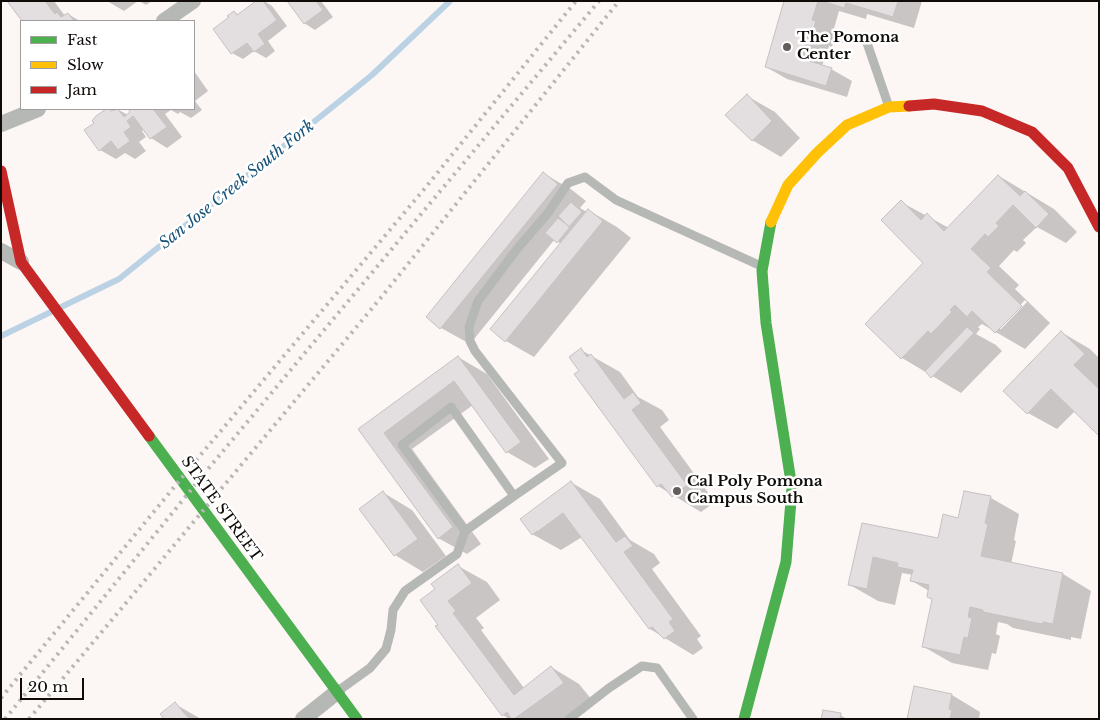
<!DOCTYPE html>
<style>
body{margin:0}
#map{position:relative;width:1100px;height:720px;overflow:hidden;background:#fcf7f5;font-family:"Libre Baskerville",serif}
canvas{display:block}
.frame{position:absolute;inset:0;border:2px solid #100b09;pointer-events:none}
.legend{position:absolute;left:20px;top:20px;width:175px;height:90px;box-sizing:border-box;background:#fff;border:1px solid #9f9d9d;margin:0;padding:6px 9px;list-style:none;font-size:15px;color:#100b09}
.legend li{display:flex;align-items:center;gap:10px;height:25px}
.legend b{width:25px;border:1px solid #9f9d9d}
.scale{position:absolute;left:20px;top:678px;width:64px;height:22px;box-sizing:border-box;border:2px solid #100b09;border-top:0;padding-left:6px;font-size:15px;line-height:18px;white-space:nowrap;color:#100b09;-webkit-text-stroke:4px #fff;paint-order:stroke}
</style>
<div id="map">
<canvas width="1100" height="720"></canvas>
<div class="frame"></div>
<ul class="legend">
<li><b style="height:6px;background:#4caf50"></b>Fast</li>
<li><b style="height:6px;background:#ffc107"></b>Slow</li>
<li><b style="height:6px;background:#c62828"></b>Jam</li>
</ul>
<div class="scale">20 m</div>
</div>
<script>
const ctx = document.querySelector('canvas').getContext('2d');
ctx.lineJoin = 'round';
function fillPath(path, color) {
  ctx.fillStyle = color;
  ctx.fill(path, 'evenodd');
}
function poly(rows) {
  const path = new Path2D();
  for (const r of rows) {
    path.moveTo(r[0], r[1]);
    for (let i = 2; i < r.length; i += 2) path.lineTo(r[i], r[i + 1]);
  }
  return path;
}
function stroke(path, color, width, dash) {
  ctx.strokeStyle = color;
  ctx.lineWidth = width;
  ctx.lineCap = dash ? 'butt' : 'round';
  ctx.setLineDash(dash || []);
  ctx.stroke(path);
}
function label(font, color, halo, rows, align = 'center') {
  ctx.font = font + ' "Libre Baskerville",serif';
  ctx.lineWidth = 5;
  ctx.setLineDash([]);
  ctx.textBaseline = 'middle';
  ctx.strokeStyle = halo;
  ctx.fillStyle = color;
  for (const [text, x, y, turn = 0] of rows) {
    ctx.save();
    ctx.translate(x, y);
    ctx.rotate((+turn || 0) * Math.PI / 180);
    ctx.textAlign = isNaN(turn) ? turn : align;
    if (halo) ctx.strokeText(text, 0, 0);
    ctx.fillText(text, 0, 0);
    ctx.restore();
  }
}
const shadow = poly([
 [9,1,54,1,65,16,68,14,80,21,24,21],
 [107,1,138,1,124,11],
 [139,1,152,1,146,5],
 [258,1,264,1,272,6,287,26,268,41,275,51,266,58,254,51,243,59,232,53,231,17,234,12,239,15],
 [288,1,321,1,333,17,315,30,304,23],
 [786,1,922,1,914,28,867,14,866,19,839,11,833,32,836,34,832,47,829,46,822,66,831,69,852,81,847,97,787,79,766,67],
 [194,71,208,91,195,101,202,110,191,118,180,112,178,114,171,110,165,114,182,137,167,148,151,138,144,129,142,131,146,137,139,142,146,151,135,159,125,153,116,159,100,150,96,123,97,117,108,109,112,111,117,109,128,115,132,112,130,109,194,109],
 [747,96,775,112,800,138,781,157,752,140],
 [543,173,572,190,586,201,580,208,587,212,588,210,617,227,631,238,534,357,506,341,561,244,555,239,470,344,441,328,428,317],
 [999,176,1054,209,1077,232,1066,243,1037,227,1023,240,1026,243,1017,252,1014,250,999,266,1019,285,1015,289,1050,323,1025,349,982,324,978,327,980,329,976,334,996,345,1002,351,961,393,902,358,866,324,925,264,901,202,949,228],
 [1025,300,1027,302,1001,329,998,329],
 [1061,332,1090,349,1099,358,1099,434,1075,411,1057,429,1028,413,1005,391],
 [581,350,620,372,638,397,662,410,669,420,660,427,715,502,701,512,658,486,580,371],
 [458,357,487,374,549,459,535,468,507,452,473,405,412,449,481,544,467,554,438,538,359,430],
 [572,483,600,499,630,540,654,554,660,563,652,569,701,636,697,639,703,648,693,655,650,629,582,537,561,550,532,534],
 [384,493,412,510,446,556,423,572,395,555],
 [991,498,1019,514,1014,540,1016,541,1011,564,1063,574,1091,591,1081,639,1071,637,1071,640,1013,628,1007,624,998,622,996,634,1000,636,996,654,992,653,988,670,952,663,924,647,933,600,928,597,929,591,912,581,913,575,902,573,895,605,878,601,850,585,863,524,939,540,959,519],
 [458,566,487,582,500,600,476,618,484,628,481,630,524,688,551,667,579,684,592,700,566,719,509,719,503,715,439,625,437,589],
 [952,695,980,712,979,719,908,719],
 [175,704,201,719,166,719],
 [840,715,847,719,822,719]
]);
const stream = poly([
 [1,336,119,279,372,75,450,1]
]);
const building = poly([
 [7,1,45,1,55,14,57,12,61,17,68,13,74,21,22,21,7,1],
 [256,1,263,1,277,20,258,34,265,44,254,52,247,43,231,54,213,29,229,17,227,16,234,11,237,15,256,1],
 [287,1,316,1,323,10,304,24,287,1],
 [784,1,818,1,812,20,816,21,811,36,808,35,800,58,832,68,826,86,765,67,784,1],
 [822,1,898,1,893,17,846,3,844,8,822,1],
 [747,94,772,121,752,141,725,115,747,94],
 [106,109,109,109,111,111,118,109,124,117,130,112,128,109,153,109,167,127,150,139,133,116,127,121,131,127,124,132,130,141,118,150,111,141,99,151,84,130,94,123,92,121,96,116,106,109],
 [543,172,558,184,440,329,426,317,543,172],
 [998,175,1020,196,1025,191,1049,214,1036,228,1013,205,996,223,999,226,988,237,985,234,971,249,991,268,987,272,1022,306,995,333,972,311,967,317,955,305,950,310,952,312,931,334,928,331,901,359,865,324,923,263,881,220,901,200,921,220,927,213,944,231,998,175],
 [571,202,582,212,569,227,558,216,571,202],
 [588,209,603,221,505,342,490,329,588,209],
 [558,218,570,227,557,243,545,233,558,218],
 [967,327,974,333,931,378,925,371,967,327],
 [1061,331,1085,354,1074,365,1099,389,1099,436,1051,389,1027,414,1003,391,1061,331],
 [581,348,587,357,591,354,624,399,633,392,641,403,632,410,687,485,672,497,661,484,657,487,574,374,579,371,569,357,581,348],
 [458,356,521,442,506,453,454,381,384,433,453,527,438,539,358,429,458,356],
 [571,481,616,542,625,536,633,546,624,552,673,619,669,622,675,631,664,639,652,627,649,629,563,513,537,532,537,531,532,535,520,519,571,481],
 [383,491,418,539,394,556,359,509,383,491],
 [964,491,991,496,985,523,988,524,981,556,1063,573,1053,624,1043,622,1042,624,983,612,983,610,970,607,968,617,972,618,968,638,964,637,960,655,922,647,932,599,927,597,929,585,910,581,913,570,897,567,898,563,873,557,867,589,848,585,862,523,938,538,943,514,958,518,964,491],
 [458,564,472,583,448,601,456,611,453,613,514,695,551,666,564,683,514,719,511,719,507,712,502,716,435,626,438,625,420,600,435,589,431,584,458,564],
 [914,686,952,694,949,709,952,710,950,719,907,719,914,686],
 [175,702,184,713,190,719,164,719,160,714,175,702],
 [823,710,841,713,840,719,821,719,823,710]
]);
const lane = poly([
 [828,37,866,40,889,107],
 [514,496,562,463,475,351,470,341,469,327,478,301,517,249,548,213,568,183,585,177,616,200,761,266],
 [338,691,370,668,386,649,391,630,393,610,405,591,457,554,465,531,514,496,451,407,402,445,465,531],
 [569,719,609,688,642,666,657,668,693,719]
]);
const street = poly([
 [164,21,193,1],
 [1,124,38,109],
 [1,251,21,262],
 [303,719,337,692]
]);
const fast = poly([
 [149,436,357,719],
 [744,719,786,562,792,488,766,323,762,271,771,222]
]);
const slow = poly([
 [771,222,788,185,817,153,847,125,889,107,909,106]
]);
const jam = poly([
 [909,106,934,104,982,111,1032,132,1068,168,1099,227],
 [1,171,21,262,149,436]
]);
const rail = poly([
 [1,698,198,458,426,187,576,1],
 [5,719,208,469,599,1],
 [29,719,379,300,619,1]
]);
const markers = [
 [787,47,5,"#635e5c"],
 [677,491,5,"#635e5c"]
];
const poiNames = [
 ["The Pomona",797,38],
 ["Center",797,55],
 ["Cal Poly Pomona",687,482],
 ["Campus South",687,499]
];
const streetNames = [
 ["STATE STREET",221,509,54]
];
const waterNames = [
 ["San Jose Creek South Fork",237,185,-39]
];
fillPath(shadow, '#0003');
stroke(stream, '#bad2e4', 6);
fillPath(building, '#e3dfe0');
stroke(building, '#c5c1c2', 1);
stroke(lane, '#b6b8b5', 9);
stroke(street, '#b6b8b5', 16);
stroke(fast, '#4caf50', 11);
stroke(slow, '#ffc107', 11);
stroke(jam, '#c62828', 11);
stroke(rail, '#b8b7b5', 4, [2.5, 5]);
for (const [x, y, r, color] of markers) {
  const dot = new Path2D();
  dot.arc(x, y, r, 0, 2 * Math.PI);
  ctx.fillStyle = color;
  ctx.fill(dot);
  stroke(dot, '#fff', 2);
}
label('bold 15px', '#100b09', '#fff', poiNames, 'left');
label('15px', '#100b09', '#fff', streetNames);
label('italic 16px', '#195478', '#fff', waterNames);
</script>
